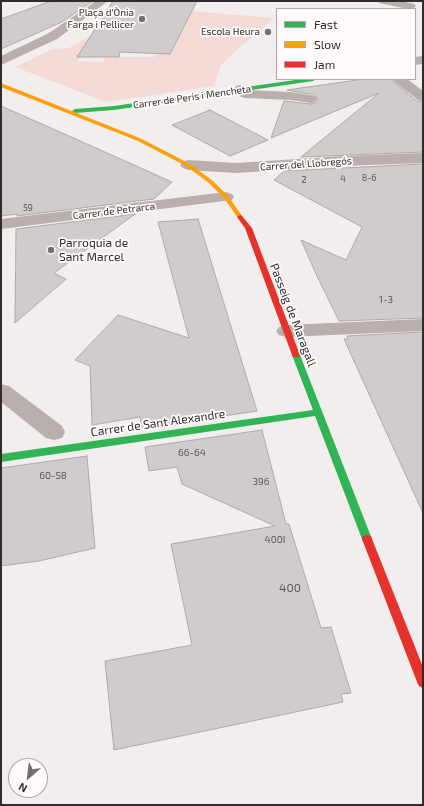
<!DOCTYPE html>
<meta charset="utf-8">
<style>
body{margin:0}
#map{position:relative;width:424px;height:806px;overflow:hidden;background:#f2eeed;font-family:"Exo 2",sans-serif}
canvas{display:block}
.frame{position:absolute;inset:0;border:2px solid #2f2d2c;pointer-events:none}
.legend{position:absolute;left:276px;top:8px;width:140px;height:72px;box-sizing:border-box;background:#fffbfa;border:1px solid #aca9a8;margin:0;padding:5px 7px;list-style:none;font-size:12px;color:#2f2d2c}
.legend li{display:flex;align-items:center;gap:8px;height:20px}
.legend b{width:20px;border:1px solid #aca9a8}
.north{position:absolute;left:8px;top:758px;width:40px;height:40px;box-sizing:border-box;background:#fffbfa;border:1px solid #aca9a8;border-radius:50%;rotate:208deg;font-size:11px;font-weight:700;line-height:16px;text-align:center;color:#2f2d2c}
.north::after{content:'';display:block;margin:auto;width:14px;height:18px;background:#737170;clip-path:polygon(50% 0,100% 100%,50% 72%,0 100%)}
</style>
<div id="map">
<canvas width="424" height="806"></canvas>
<div class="frame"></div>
<ul class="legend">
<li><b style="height:5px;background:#30b455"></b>Fast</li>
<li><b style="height:5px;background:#ff9f0a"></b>Slow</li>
<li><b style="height:5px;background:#e5322d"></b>Jam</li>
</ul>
<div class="north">N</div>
</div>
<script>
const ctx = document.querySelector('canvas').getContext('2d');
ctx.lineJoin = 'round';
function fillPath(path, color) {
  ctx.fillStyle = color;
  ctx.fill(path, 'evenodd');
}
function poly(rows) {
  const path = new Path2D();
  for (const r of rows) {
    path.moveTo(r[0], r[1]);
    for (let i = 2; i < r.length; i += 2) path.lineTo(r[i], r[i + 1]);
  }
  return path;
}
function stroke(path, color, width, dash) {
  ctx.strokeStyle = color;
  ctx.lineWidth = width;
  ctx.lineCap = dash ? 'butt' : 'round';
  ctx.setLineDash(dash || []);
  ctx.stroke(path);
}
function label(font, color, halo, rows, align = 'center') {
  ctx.font = font + ' "Exo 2",sans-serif';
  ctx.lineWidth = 3.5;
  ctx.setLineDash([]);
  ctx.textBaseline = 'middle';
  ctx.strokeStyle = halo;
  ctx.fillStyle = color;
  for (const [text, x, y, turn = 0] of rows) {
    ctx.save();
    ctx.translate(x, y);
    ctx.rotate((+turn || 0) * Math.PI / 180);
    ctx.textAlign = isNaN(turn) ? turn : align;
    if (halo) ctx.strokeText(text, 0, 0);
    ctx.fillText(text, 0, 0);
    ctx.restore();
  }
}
const green = poly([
 [180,10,273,18,268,24,238,49,221,65,214,86,106,102,15,67,53,49,69,48,104,28,83,48,78,61,103,62,105,57,154,57]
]);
const building = poly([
 [51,1,93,1,62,22,1,49,1,19,51,1],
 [113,1,197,1,170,54,120,52,119,57,77,57,113,1],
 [364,79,390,79,417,101,423,102,423,152,301,157,379,93,271,138,284,101,311,104,315,103,318,100,315,95,287,90,364,79],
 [1,106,69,136,172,182,154,199,17,216,17,214,1,216,1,106],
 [210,110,268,140,230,156,172,125,210,110],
 [423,164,423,318,339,321,317,276,301,240,346,260,362,227,274,180,284,171,423,164],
 [135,214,54,273,66,279,15,323,16,229,135,214],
 [198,219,257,411,142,428,140,417,92,425,90,366,75,360,118,315,189,338,158,222,198,219],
 [423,332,423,513,344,339,348,339,347,336,423,332],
 [262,430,286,524,289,524,321,628,331,627,351,693,341,694,343,702,114,750,105,661,192,645,171,544,275,526,182,484,177,467,149,471,145,447,262,430],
 [87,456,95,548,39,561,1,566,1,468,87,456]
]);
const lane = poly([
 [240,85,244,86,248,90,291,92,315,96,317,99,315,102,311,103,291,100,245,98,241,97,234,89,236,86,240,85]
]);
const street = poly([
 [96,1,108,1,57,39,1,65,1,56,49,33,96,1],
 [378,1,401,1,414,4,416,6,414,8,408,9,379,3,378,1],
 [423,56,423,64,415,65,415,57,423,56],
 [391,79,407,79,423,91,423,101,418,100,391,79],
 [423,153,423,163,343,166,236,173,188,170,183,168,180,165,183,162,188,160,236,163,343,156,423,153],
 [226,192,232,194,234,197,232,200,1,229,1,219,226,192],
 [423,319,423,331,286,337,279,335,276,331,279,327,286,325,423,319],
 [1,384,9,386,62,426,65,432,62,438,54,440,46,438,1,402,1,384]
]);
const fast = poly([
 [302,79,316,79,313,81,114,110,75,113,72,111,75,109,114,106,302,79],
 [296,352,300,355,372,539,371,542,367,543,363,542,362,539,315,416,1,462,1,454,313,410,292,355,296,352]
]);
const slow = poly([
 [1,83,142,139,190,164,213,181,228,196,243,217,240,219,238,218,224,198,209,183,186,166,138,141,1,87,1,83]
]);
const jam = poly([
 [240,215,242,216,252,228,300,355,299,357,293,357,292,355,245,228,237,217,240,215],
 [367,535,371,536,372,539,423,667,423,688,419,686,417,682,362,539,363,536,367,535]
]);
const markers = [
 [142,19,4,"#737170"],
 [268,32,4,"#737170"],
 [51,250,4,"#737170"]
];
const farNumbernames = [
 ["8-6",369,178],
 ["4",343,179],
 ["2",304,180],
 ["59",28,208]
];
const farPoinames = [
 ["Plaça d'Ònia",134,13],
 ["Farga i Pellicer",134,25],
 ["Escola Heura",260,32]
];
const farStreetnames = [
 ["Carrer de Peris i Mencheta",192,97,-8],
 ["Carrer del Llobregós",306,164,-4],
 ["Carrer de Petrarca",114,211,-7]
];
const numberNames = [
 ["1-3",386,300],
 ["66-64",192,453],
 ["60-58",53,476],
 ["396",261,482],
 ["400I",275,540]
];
const poiNames = [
 ["Parroquia de",59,243],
 ["Sant Marcel",59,257]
];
const streetNames = [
 ["Passeig de Maragall",293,315,69],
 ["Carrer de Sant Alexandre",158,423,-8]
];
const nearNumbernames = [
 ["400",290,588]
];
fillPath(green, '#f5dbd7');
fillPath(building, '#cfcccb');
stroke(building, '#adaaa9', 1);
fillPath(lane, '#b9afad');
fillPath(street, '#b9afad');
fillPath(fast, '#30b455');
fillPath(slow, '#ff9f0a');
fillPath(jam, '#e5322d');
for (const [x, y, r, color] of markers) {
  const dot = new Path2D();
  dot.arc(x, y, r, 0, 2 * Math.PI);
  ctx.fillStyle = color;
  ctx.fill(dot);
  stroke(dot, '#fffbfa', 1.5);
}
label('9px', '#575554', null, farNumbernames);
label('10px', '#2f2d2c', '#fffbfa', farPoinames, 'right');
label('10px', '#2f2d2c', '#fffbfa', farStreetnames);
label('10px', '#575554', null, numberNames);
label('12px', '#2f2d2c', '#fffbfa', poiNames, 'left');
label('12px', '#2f2d2c', '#fffbfa', streetNames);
label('12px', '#575554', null, nearNumbernames);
</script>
